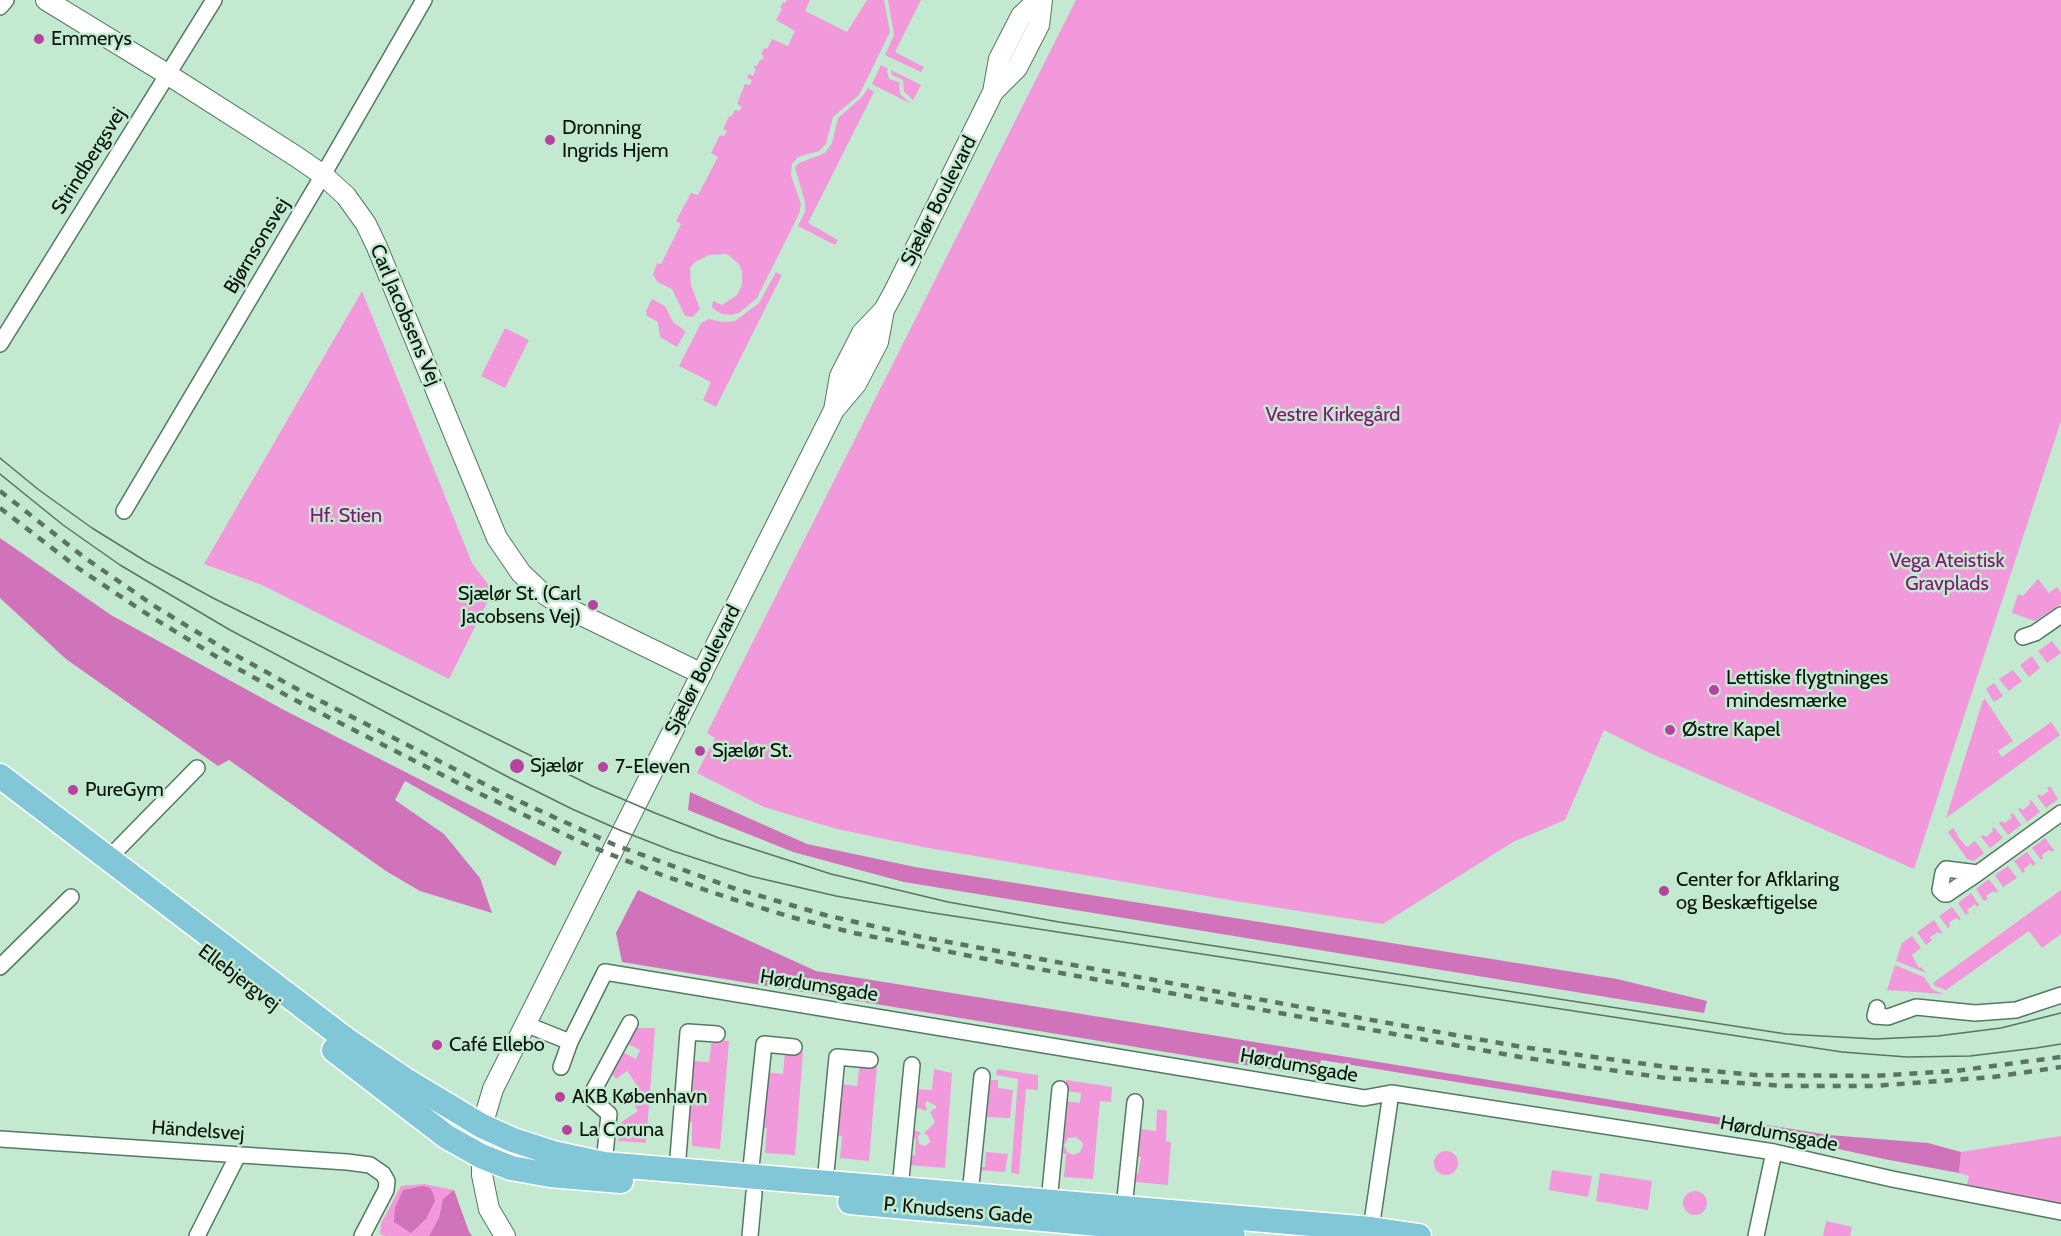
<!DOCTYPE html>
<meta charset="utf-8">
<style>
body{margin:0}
canvas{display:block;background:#c3e9d0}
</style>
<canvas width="2061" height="1236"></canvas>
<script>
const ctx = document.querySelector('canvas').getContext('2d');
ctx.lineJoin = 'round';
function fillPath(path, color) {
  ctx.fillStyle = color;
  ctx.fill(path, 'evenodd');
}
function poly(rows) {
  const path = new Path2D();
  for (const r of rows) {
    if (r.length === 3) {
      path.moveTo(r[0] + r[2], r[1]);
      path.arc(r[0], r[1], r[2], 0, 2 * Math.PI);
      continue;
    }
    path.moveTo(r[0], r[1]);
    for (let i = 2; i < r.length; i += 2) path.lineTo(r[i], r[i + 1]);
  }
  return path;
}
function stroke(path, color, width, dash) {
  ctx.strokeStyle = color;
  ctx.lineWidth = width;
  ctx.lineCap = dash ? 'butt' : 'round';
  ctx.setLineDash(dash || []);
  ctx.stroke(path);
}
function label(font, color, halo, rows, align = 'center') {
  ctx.font = font + ' Cabin,sans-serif';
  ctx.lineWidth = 5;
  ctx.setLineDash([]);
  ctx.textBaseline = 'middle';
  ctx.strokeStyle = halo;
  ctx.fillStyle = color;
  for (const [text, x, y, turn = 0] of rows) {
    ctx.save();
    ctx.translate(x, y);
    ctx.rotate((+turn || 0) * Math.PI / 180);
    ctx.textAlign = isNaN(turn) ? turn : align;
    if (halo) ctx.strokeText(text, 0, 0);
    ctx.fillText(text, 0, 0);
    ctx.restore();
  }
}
const green = poly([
 [787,0,810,0,805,11,847,32,867,0,884,0,890,32,859,95,833,117,826,144,819,151,798,157,792,164,791,175,801,204,799,214,757,298,739,313,731,315,722,314,715,310,712,307,713,301,722,305,737,295,742,285,742,272,739,264,727,254,709,255,695,262,690,268,691,285,700,309,693,317,685,316,672,289,657,282,653,274,657,263,661,264,681,224,676,221,691,193,698,195,718,157,711,153,720,135,724,136,727,131,723,129,729,116,731,117,735,110,739,111,742,107,737,104,745,84,750,85,752,80,747,78,749,74,753,76,756,69,754,68,755,65,757,66,760,60,762,60,764,56,761,54,764,48,767,49,772,39,788,46,795,31,776,20,782,9,780,8,783,2,785,3],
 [888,0,921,0,895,52,924,67,921,72,885,55,894,35],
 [1076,0,2061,0,2061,421,1914,869,1652,754,1604,730,1565,820,1513,842,1383,924,1241,902,923,847,837,829,764,807,697,773,715,738,707,733],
 [881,65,888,69,887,71,889,79,899,82,900,94,911,104,872,84],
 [891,70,921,85,913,100,904,91,903,80,892,75],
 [868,88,874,92,808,223,838,240,835,245,798,226,805,212,805,202,795,168,799,163,825,153,832,143,838,118,862,97],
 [776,272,782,275,716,407,703,400,711,382,679,366,701,323,709,319,723,322,735,321,759,303],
 [362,291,472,563,493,591,449,679,262,585,204,564],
 [652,299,665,306,673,322,684,330,685,333,677,347,660,337,658,322,647,316,646,311],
 [505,328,529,340,505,388,481,376],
 [2038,579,2049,593,2057,587,2061,593,2061,604,2035,621,2012,613,2018,594,2023,596],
 [2052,641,2061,653,2047,663,2038,651],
 [2032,656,2040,668,2029,677,2020,665],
 [2013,670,2022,681,2009,691,1999,679],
 [1994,683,2003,696,1994,702,1986,689],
 [1985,699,2013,741,1998,751,2002,757,2051,722,2060,735,1946,818,1983,700],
 [2050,786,2058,799,2046,808,2037,796,2039,794,2041,796,2049,791,2047,788],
 [2031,800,2040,812,2027,822,2018,809,2020,808,2023,810,2030,804,2029,801],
 [2013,813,2021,825,2008,835,1999,823,2002,821,2004,823,2012,818,2010,815],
 [1994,827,2003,838,1990,848,1981,837,1983,835,1986,837,1993,831,1992,829],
 [1953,828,1958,835,1957,836,1967,847,1975,841,1984,853,1974,861,1967,859,1948,832],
 [2045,838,2054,850,2052,852,2049,850,2042,855,2043,858,2041,860,2032,848],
 [2027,852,2036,864,2033,866,2031,863,2024,869,2025,872,2023,873,2014,861],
 [2008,866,2017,878,2003,887,1995,875],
 [1989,879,1998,891,1996,893,1994,891,1986,896,1988,899,1984,901,1976,889],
 [2061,890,2061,934,2042,948,2029,931,1946,990,1935,986,1933,983],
 [1971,893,1979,905,1977,907,1975,904,1967,910,1969,913,1966,915,1958,903],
 [1952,907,1961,919,1959,920,1956,918,1949,923,1950,926,1948,928,1939,916],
 [1934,920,1942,932,1940,934,1938,932,1930,937,1932,940,1926,945,1917,932],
 [1912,936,1921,948,1912,955,1919,968,1921,967,1926,973,1896,961,1902,943],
 [1895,965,1924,977,1932,989,1943,994,1887,990],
 [635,1028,655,1028,646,1143,618,1141,620,1123,638,1111,628,1096,639,1088,627,1071,616,1079,611,1073,622,1052,636,1059,640,1050,626,1043],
 [712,1039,729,1041,720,1149,692,1146,692,1122,687,1121,692,1061,709,1062],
 [785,1052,803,1052,795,1155,765,1153,767,1128,762,1128,766,1072,783,1074],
 [860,1064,877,1065,869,1161,840,1158,842,1136,836,1135,841,1084,857,1086],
 [934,1069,952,1073,945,1168,909,1165,909,1156,915,1155,916,1139,911,1138,912,1129,921,1133,918,1137,919,1144,925,1146,930,1142,928,1136,924,1133,935,1122,930,1112,936,1108,936,1106,927,1101,925,1104,927,1109,926,1111,919,1108,913,1112,916,1089,932,1090],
 [997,1069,1038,1075,1038,1090,1026,1089,1019,1174,1011,1173,1018,1079,996,1075],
 [992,1080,998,1080,998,1088,1013,1090,1010,1118,987,1117,985,1123,983,1123,987,1084],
 [1066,1080,1112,1087,1111,1102,1100,1101,1093,1179,1064,1177,1066,1154,1060,1153,1061,1146,1065,1147,1067,1152,1073,1155,1080,1152,1083,1145,1082,1142,1076,1137,1068,1138,1065,1144,1061,1143,1065,1101,1080,1103,1081,1093,1066,1091],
 [1157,1109,1167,1111,1166,1141,1171,1142,1168,1185,1136,1182,1136,1177,1133,1176,1134,1173,1138,1174,1141,1157,1135,1156,1138,1129,1156,1131],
 [2061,1136,2061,1204,1967,1185,1969,1176,1959,1173,1961,1152],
 [1446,1163,12],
 [986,1152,1008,1154,1005,1172,979,1170,980,1167,985,1167],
 [1552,1170,1592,1176,1588,1197,1549,1190],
 [1600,1173,1652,1181,1648,1210,1596,1201],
 [424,1184,454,1190,469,1232,472,1236,385,1236,380,1234,381,1224,401,1186],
 [1695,1203,12],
 [1826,1221,1852,1227,1850,1236,1823,1236]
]);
const forest = poly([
 [0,538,111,615,282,709,562,852,555,866,405,781,395,800,444,834,480,878,492,913,420,891,386,871,229,760,218,766,66,659,0,598],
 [690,792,807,844,915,867,1617,979,1707,1001,1704,1013,904,882,793,852,688,810],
 [638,890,816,971,1829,1135,1928,1143,1961,1152,1959,1173,1884,1159,1752,1130,1321,1060,1317,1077,622,962,616,933],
 [423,1186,430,1188,433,1193,435,1201,426,1219,411,1233,394,1222,395,1208,403,1190],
 [454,1190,469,1232,472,1236,429,1236,439,1218,443,1199]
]);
const minor = poly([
 [0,7,6,0],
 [0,344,214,0],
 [124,511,323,175,424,0],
 [2023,637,2035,633,2061,615],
 [108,859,197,768],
 [1978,873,1946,869,1943,873,1940,890,1944,894,1947,894,1978,873,2061,813],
 [0,967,71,897],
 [1877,1008,1875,1016,1888,1017,1916,1007,1975,1013,2016,1010,2061,995],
 [525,1024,570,1042,605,972,1364,1098,1391,1093,1774,1152,1892,1179,2061,1212],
 [561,1067,570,1042],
 [0,1139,347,1162,370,1165,383,1174,387,1181,386,1190,362,1236],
 [604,1164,609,1114,590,1097,630,1023],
 [677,1170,688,1032,717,1034],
 [750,1177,764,1044,794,1047],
 [825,1183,837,1057,870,1060],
 [900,1189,912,1065],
 [970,1195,982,1076],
 [1049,1202,1060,1089],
 [1124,1208,1135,1102],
 [1371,1229,1391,1093],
 [197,1236,238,1155],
 [750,1236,754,1193],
 [1756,1236,1774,1152]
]);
const tertiary = poly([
 [46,0,167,74,297,157,323,175,346,196,366,224,377,247,497,538,521,573,540,591,563,606,702,674],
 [993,92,1017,68,1039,25,1042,0],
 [834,410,840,376,862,333,884,310,895,290,993,92,999,59,1021,16,1038,0],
 [505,1236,489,1209,482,1175,482,1126,493,1089,834,410,856,384,878,342,884,310]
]);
const primary = poly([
 [0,776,348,1041,404,1079,482,1126,513,1140,553,1153,604,1164,1371,1229,1419,1236],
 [334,1050,447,1137,481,1156,511,1168,550,1175,621,1181],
 [850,1202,1233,1236]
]);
const tram = poly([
 [0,458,39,490,92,528,147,562,213,598,592,786,655,813,719,838,831,874,948,902,1059,922,1786,1034,1876,1039,1938,1036,2001,1028,2061,1013],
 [0,474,63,525,120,565,230,630,510,778,572,809,622,831,673,851,750,876,836,896,927,912,1842,1052,1907,1057,1970,1056,2036,1048,2061,1044]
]);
const rail = poly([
 [0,491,85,558,156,607,228,651,299,690,510,797,615,845,733,888,825,915,921,937,1366,1019,1522,1047,1667,1067,1755,1075,1873,1076,1955,1071,2061,1057],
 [0,508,78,568,150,616,222,660,295,700,464,786,585,844,662,875,729,898,791,917,854,933,1006,963,1520,1057,1666,1078,1786,1086,1873,1086,1993,1077,2061,1067]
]);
const markers = [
 [39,39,6,"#b6439e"],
 [550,140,6,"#b6439e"],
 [593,605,6,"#b6439e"],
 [1714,690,6,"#b6439e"],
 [1670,730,6,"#b6439e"],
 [700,751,6,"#b6439e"],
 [517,766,8,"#b6439e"],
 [603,767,6,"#b6439e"],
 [73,790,6,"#b6439e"],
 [1664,891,6,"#b6439e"],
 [437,1045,6,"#b6439e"],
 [560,1097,6,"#b6439e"],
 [567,1130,6,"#b6439e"]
];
const poiNames = [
 ["Emmerys",51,39],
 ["Dronning",562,128],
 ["Ingrids Hjem",562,151],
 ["Sjælør St. (Carl",581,594,"right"],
 ["Jacobsens Vej)",581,617,"right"],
 ["Lettiske flygtninges",1726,678],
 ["mindesmærke",1726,701],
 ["Østre Kapel",1682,730],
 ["Sjælør St.",712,751],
 ["Sjælør",530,766],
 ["7-Eleven",615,767],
 ["PureGym",85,790],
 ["Center for Afklaring",1676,880],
 ["og Beskæftigelse",1676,903],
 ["Café Ellebo",449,1045],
 ["AKB København",572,1097],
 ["La Coruna",579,1130]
];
const streetNames = [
 ["Strindbergsvej",89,161,-58],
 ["Sjælør Boulevard",939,201,-63],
 ["Bjørnsonsvej",257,246,-59],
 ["Carl Jacobsens Vej",405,315,67],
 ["Sjælør Boulevard",703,670,-63],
 ["Ellebjergvej",239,978,37],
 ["Hørdumsgade",819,986,9],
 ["Hørdumsgade",1299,1066,10],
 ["Händelsvej",198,1131,4],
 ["Hørdumsgade",1779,1134,11],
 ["P. Knudsens Gade",958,1211,5]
];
const parkNames = [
 ["Vestre Kirkegård",1333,415],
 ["Hf. Stien",346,516],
 ["Vega Ateistisk",1947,561],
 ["Gravplads",1947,584]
];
fillPath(green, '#f299db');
fillPath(forest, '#d173ba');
stroke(minor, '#557862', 18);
stroke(tertiary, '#557862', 22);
stroke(primary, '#fff', 27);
stroke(minor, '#fff', 15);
stroke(tertiary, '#fff', 20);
stroke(primary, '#82c7d7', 24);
stroke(tram, '#5b7464', 1.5);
stroke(rail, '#5b7464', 4.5, [8, 8]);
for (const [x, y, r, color] of markers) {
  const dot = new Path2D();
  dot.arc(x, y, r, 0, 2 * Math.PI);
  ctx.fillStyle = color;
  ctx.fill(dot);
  stroke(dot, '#c3e9d0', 2);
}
label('20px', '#06130b', '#c3e9d0', poiNames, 'left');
label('20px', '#06130b', '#c3e9d0', streetNames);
label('20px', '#871373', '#c3e9d0', parkNames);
</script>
